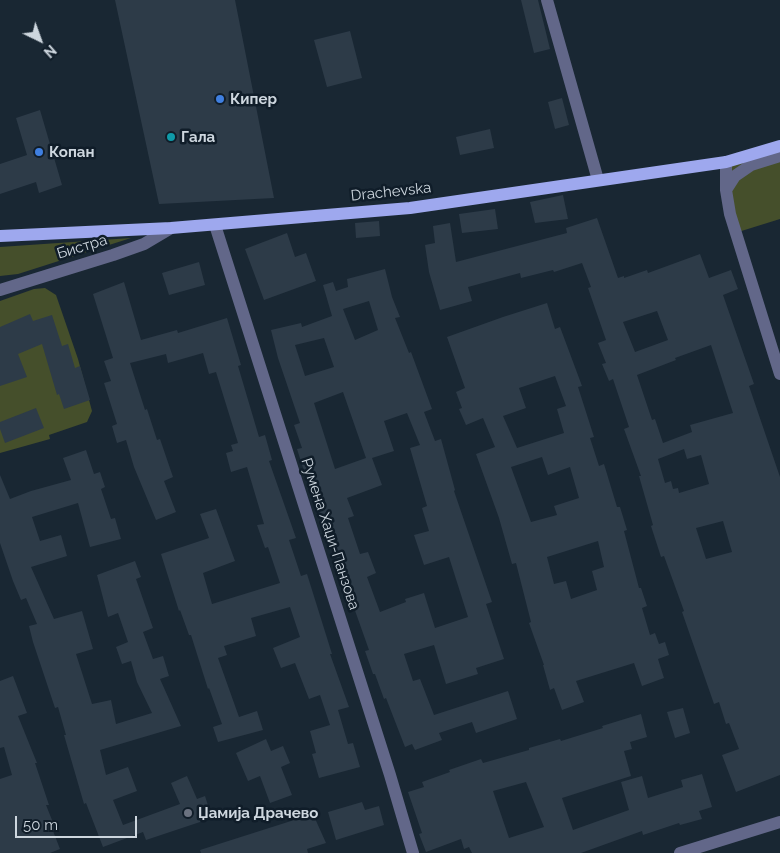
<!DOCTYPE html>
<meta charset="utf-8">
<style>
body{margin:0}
#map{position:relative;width:780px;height:853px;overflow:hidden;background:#192733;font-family:Raleway,sans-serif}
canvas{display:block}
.north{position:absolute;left:15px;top:15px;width:50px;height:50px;-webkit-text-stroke:4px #101d29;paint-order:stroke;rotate:138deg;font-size:14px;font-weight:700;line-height:20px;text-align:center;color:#cdd6de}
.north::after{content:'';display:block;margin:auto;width:18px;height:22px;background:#cdd6de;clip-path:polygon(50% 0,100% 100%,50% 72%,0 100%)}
.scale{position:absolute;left:15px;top:816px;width:122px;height:22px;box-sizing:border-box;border:2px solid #cdd6de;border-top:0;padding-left:6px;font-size:15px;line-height:18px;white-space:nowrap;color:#cdd6de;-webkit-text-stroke:4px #101d29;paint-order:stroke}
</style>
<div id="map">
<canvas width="780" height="853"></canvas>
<div class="north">N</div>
<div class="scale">50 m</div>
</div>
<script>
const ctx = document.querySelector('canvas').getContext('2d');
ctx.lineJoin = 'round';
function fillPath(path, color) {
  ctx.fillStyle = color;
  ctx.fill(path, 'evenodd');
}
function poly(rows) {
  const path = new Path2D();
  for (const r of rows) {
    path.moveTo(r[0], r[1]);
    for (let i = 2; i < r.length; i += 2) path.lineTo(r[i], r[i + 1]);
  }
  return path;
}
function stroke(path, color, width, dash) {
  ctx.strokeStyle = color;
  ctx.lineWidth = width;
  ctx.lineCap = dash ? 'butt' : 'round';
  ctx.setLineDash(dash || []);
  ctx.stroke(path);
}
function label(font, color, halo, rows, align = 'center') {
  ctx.font = font + ' Raleway,sans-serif';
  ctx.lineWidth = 5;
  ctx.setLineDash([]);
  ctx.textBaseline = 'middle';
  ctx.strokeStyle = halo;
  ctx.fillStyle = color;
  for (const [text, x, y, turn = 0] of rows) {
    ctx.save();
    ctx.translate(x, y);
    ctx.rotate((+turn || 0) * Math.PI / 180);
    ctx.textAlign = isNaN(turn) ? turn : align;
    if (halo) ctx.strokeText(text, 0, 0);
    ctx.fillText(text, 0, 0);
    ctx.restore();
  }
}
const green = poly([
 [780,146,780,219,735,233,726,162],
 [131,238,18,274,0,276,0,247],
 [45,288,56,295,78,359,92,411,87,422,49,435,50,439,0,453,0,301,34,289]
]);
const building = poly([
 [115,0,235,0,274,198,159,204],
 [521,0,538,0,550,49,534,53],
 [350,31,362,78,327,87,314,40],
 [562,98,569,125,555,129,548,102],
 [40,110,62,185,39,193,36,182,0,194,0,164,27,155,16,118],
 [490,129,494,148,460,155,456,137],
 [563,195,568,219,535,223,530,202],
 [495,209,498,229,462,233,459,214],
 [597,218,618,278,624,276,624,278,647,270,648,273,700,254,709,278,731,270,738,289,723,295,754,384,749,386,780,477,780,775,736,792,722,755,739,749,729,723,726,724,719,702,714,704,682,612,684,611,664,556,661,557,651,526,653,525,639,476,641,476,624,429,629,427,613,379,609,381,602,364,606,363,598,343,606,340,588,288,591,287,582,263,554,272,553,270,521,278,520,273,468,287,472,301,440,310,429,272,425,245,435,243,433,226,450,223,456,262,567,233,566,228],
 [657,311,668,340,635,352,623,322],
 [711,345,733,413,690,425,692,432,663,443,655,419,652,420,637,375,676,360,675,358],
 [684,449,687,459,701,455,709,484,679,493,678,488,673,489,671,481,665,483,658,459],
 [723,521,732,552,706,559,696,528],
 [379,221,380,236,356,238,355,223],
 [287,233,295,257,306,253,316,281,264,300,245,249],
 [199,262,205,285,169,295,162,273],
 [385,269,392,297,400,317,395,318,409,353,411,352,432,409,424,412,435,441,441,439,455,490,454,491,492,602,486,604,504,659,476,668,478,674,446,684,434,645,404,654,413,681,420,679,434,715,508,691,517,719,476,733,472,722,439,733,442,740,415,750,412,744,405,747,386,698,384,699,375,674,373,674,365,651,369,650,325,526,323,527,316,508,321,506,309,473,305,474,297,449,302,448,294,425,300,423,278,358,271,330,301,323,302,327,332,316,323,285,333,282,336,291,348,287,347,279],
 [369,301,378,330,355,340,343,309],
 [324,338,334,367,305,376,295,345],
 [343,392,366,458,335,469,314,403],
 [407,413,420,445,410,448,427,506,422,508,429,531,414,535,424,565,449,557,468,617,435,628,424,593,405,599,406,602,380,612,367,577,376,573,368,552,360,554,348,518,354,516,347,498,382,485,372,458,394,451,384,421],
 [124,282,141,340,177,330,178,333,227,318,241,365,238,366,259,437,265,435,272,460,269,461,296,538,289,540,301,576,307,574,332,654,330,654,349,707,338,710,348,744,353,743,360,767,319,778,312,754,316,753,310,731,330,725,320,695,309,699,295,663,281,668,273,648,300,637,290,607,251,618,256,636,224,646,227,655,218,658,239,717,257,711,263,730,218,742,213,727,222,724,209,688,208,689,191,635,189,635,180,610,179,611,161,554,209,538,200,514,216,509,235,561,203,573,212,604,280,583,268,547,265,548,257,525,264,524,247,467,231,472,226,453,233,451,231,445,238,443,216,372,209,374,203,353,168,363,166,354,130,363,145,410,147,409,157,440,160,439,173,477,164,481,176,512,156,520,134,467,126,440,117,443,112,426,117,424,104,383,111,381,104,361,113,358,93,294],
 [547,303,555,329,560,327,582,386,578,387,594,437,590,438,599,466,604,464,617,507,620,507,627,530,624,531,639,588,641,588,647,606,642,608,650,635,655,633,659,644,665,642,669,655,658,659,664,678,642,686,634,663,576,681,584,702,562,710,554,688,550,690,543,665,544,665,529,623,531,622,516,563,512,564,499,518,476,454,495,447,483,418,466,425,459,409,462,408,456,392,465,388,447,337,503,317],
 [555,376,566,406,557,409,564,433,517,448,503,416,526,408,519,388],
 [542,457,548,475,570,467,579,498,554,506,557,515,531,522,511,467],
 [598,541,604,567,592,571,597,590,571,599,566,581,554,584,547,557],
 [30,314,33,321,52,315,62,346,68,344,75,368,80,366,90,400,64,409,59,394,57,395,42,344,18,354,27,377,0,386,0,327],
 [36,408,44,428,5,443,0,429,0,422],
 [86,450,94,474,100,472,105,487,101,489,111,519,115,518,121,539,90,547,78,503,32,517,40,541,61,535,67,556,31,567,54,619,82,611,93,649,76,654,92,704,111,700,116,724,152,713,137,682,131,661,122,664,116,647,128,642,118,613,108,617,97,575,135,561,141,577,136,579,153,628,143,632,153,659,163,656,169,676,160,679,181,726,100,750,106,775,128,767,137,791,113,800,123,825,180,804,171,783,187,776,197,799,205,796,212,818,146,840,143,832,103,847,86,803,84,804,64,735,66,735,58,707,55,708,33,642,29,626,37,624,26,598,21,600,13,581,0,543,0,475,10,499,31,491,71,480,63,458],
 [13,676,27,713,18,716,37,763,35,763,49,805,46,805,56,830,53,831,60,849,50,853,0,853,0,779,12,775,4,747,0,748,0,681],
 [683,708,690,733,675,738,667,712],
 [641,714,647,737,630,742,632,749,624,751,631,776,562,798,573,830,629,810,621,782,642,776,648,798,683,787,681,780,702,774,712,807,699,811,702,819,680,825,679,823,643,835,642,831,581,853,472,853,469,847,464,849,461,839,426,852,419,834,422,833,408,792,424,787,422,782,450,772,449,770,481,759,483,763,529,750,529,748,560,739,561,741,603,728,602,726],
 [526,782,544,827,509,838,493,791],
 [266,739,271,751,283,746,290,763,281,767,292,795,270,803,260,776,248,781,236,753],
 [362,802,365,810,379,806,384,825,336,840,328,812],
 [313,814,326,843,307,849,308,853,201,853,200,850]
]);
const minor = poly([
 [547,0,598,180],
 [726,162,726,190,730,214,780,374],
 [726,190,735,176,751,165,780,156],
 [215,225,390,775,413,853],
 [0,290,113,255,144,244,171,228],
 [680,853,780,822]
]);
const major = poly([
 [0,236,171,228,410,208,726,162,780,146]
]);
const markers = [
 [220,99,5,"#3f7fe0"],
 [171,137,5,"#0f9aa8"],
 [39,152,5,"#3f7fe0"],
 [188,813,5,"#6b7280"]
];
const poiNames = [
 ["Кипер",230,99],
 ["Гала",181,137],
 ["Копан",49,152],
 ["Џамија Драчево",198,813]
];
const streetNames = [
 ["Drachevska",391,192,-6],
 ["Бистра",82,247,-17],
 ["Румена Хаџи-Панзова",330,534,72]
];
fillPath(green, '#454f2b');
fillPath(building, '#2d3b48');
stroke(minor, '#626789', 12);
stroke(major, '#9ea8ee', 12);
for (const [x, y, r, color] of markers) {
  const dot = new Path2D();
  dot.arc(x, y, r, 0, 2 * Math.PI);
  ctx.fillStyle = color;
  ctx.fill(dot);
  stroke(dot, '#101d29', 2);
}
label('bold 15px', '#cdd6de', '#101d29', poiNames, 'left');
label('15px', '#cdd6de', '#101d29', streetNames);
</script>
